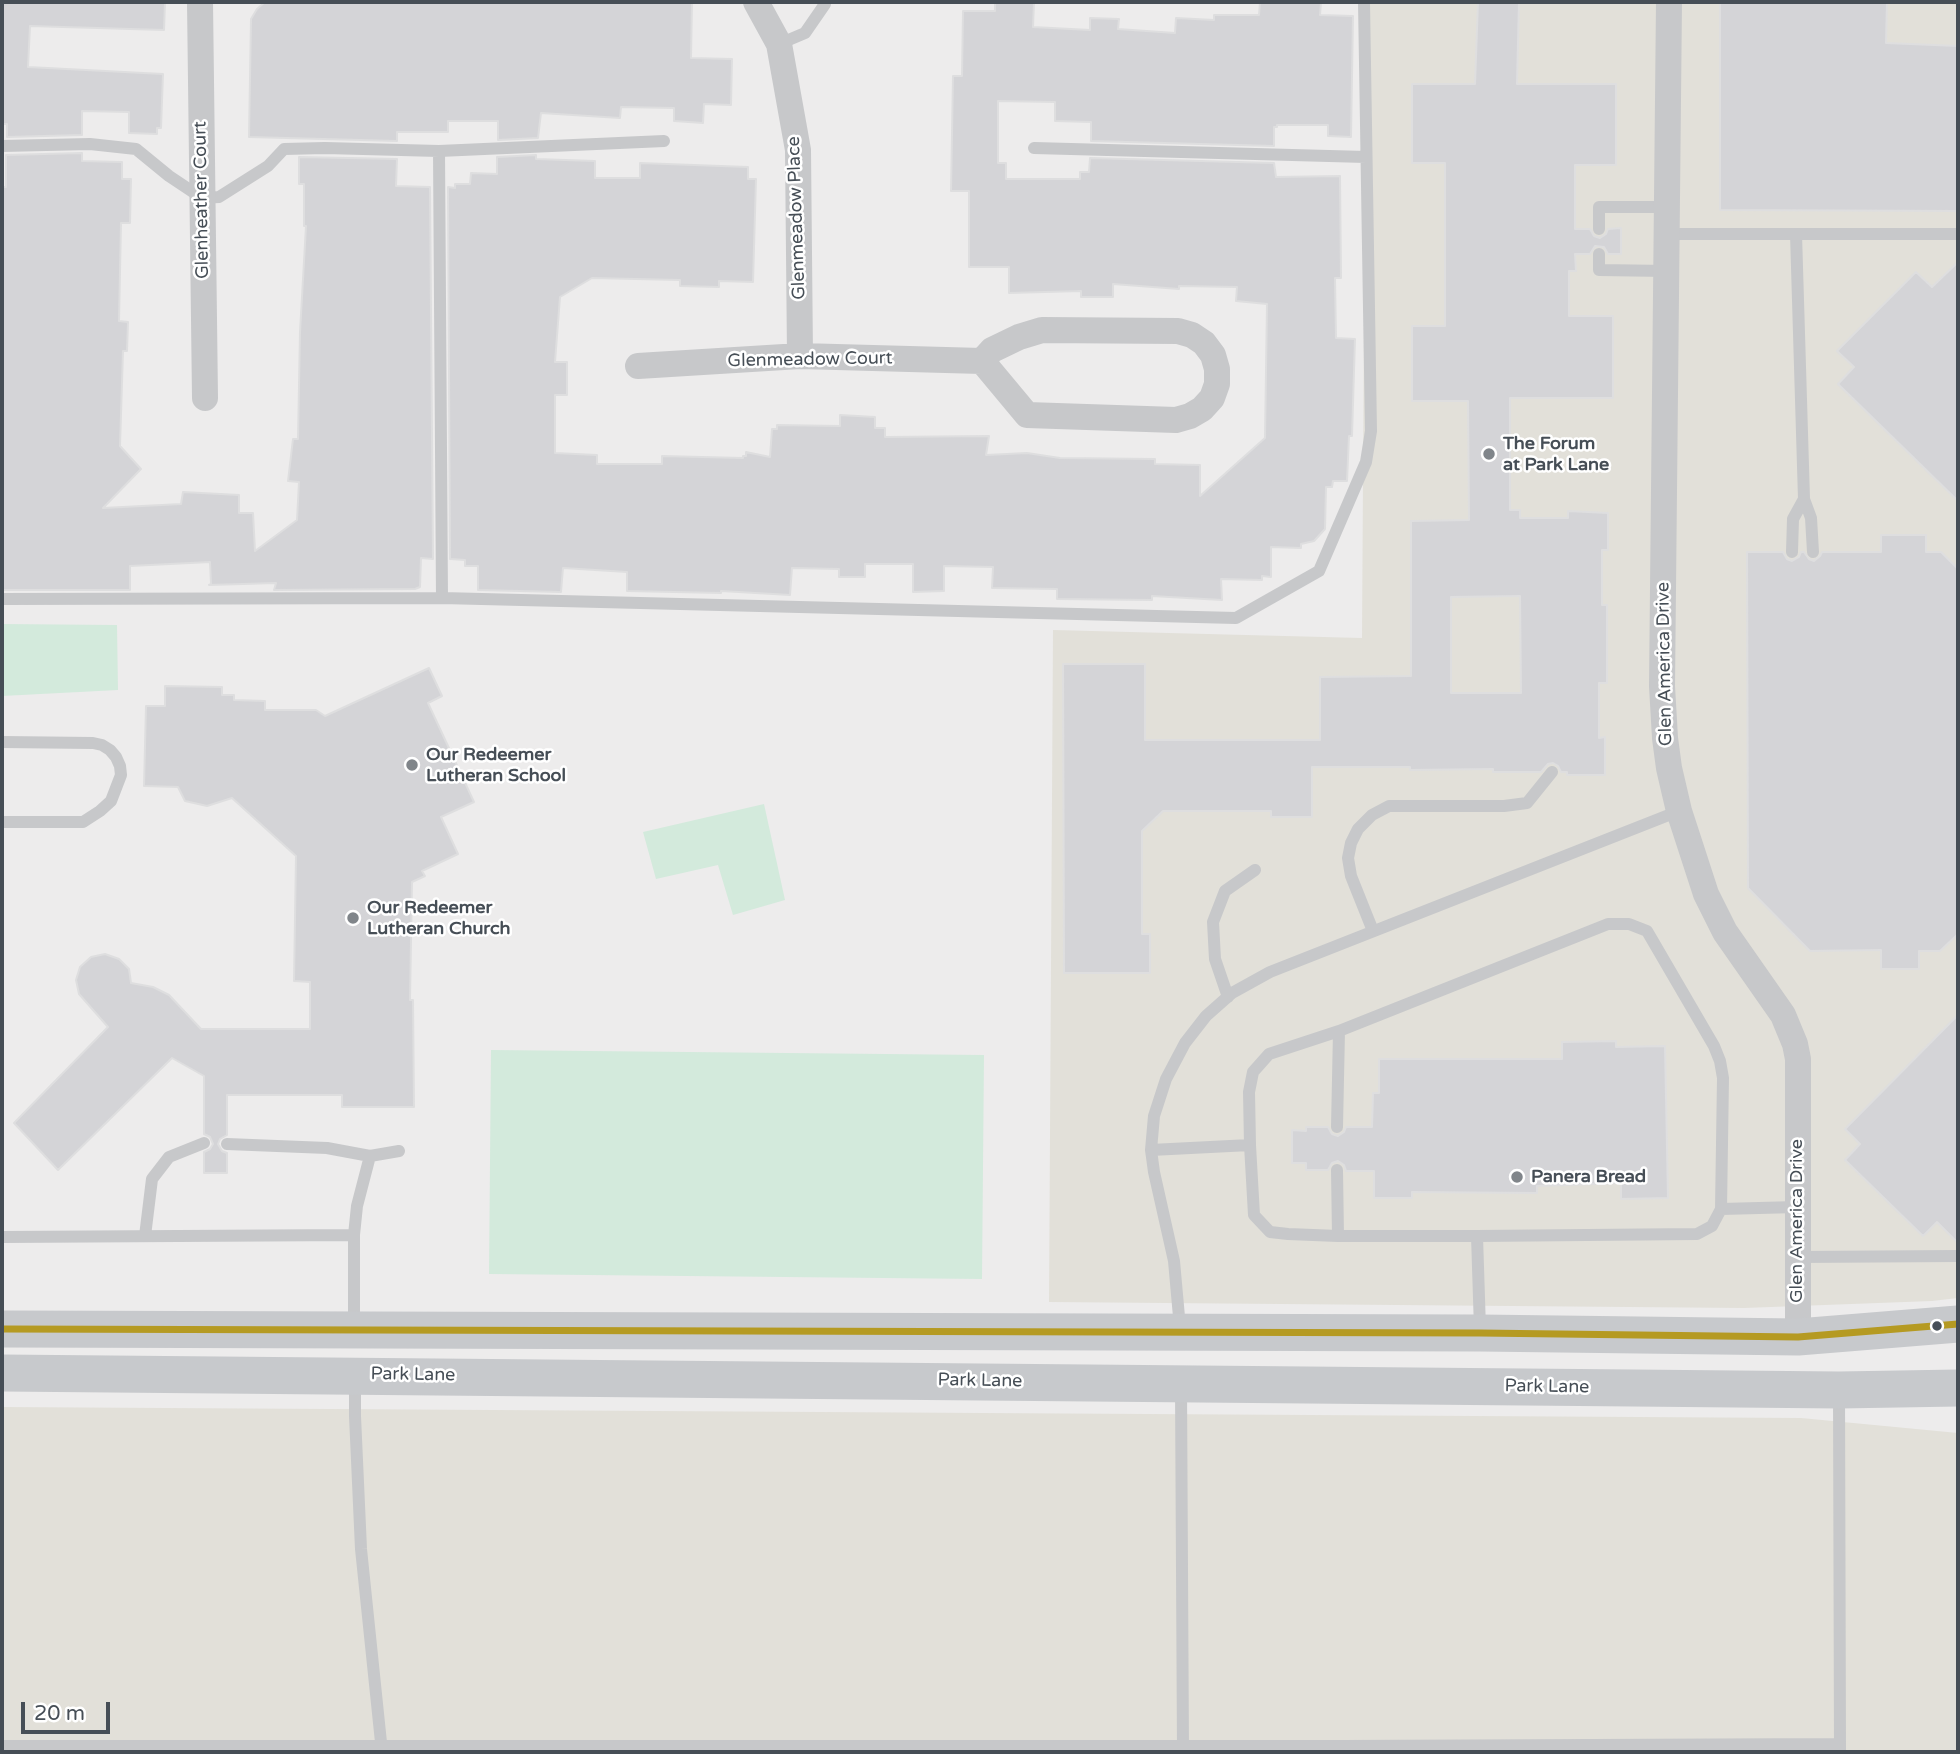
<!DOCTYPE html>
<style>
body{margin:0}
#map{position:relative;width:1960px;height:1754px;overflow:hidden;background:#edecec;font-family:"Varela Round",sans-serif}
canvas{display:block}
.frame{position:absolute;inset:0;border:4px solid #464e56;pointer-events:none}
.scale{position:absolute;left:21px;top:1702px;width:89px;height:32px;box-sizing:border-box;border:4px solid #464e56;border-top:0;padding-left:9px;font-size:21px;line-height:24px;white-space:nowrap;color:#464e56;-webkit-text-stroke:5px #fff;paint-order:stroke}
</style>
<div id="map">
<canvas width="1960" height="1754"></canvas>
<div class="frame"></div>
<div class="scale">20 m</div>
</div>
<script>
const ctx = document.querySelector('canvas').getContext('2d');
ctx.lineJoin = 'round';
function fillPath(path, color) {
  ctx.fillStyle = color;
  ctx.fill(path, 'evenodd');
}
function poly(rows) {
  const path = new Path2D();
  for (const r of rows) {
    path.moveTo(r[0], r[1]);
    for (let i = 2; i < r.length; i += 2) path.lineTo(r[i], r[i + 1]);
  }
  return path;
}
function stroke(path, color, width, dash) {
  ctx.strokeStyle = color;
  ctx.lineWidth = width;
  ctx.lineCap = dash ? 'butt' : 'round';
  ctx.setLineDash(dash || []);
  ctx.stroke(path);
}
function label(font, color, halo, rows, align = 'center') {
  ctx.font = font + ' "Varela Round",sans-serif';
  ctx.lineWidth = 5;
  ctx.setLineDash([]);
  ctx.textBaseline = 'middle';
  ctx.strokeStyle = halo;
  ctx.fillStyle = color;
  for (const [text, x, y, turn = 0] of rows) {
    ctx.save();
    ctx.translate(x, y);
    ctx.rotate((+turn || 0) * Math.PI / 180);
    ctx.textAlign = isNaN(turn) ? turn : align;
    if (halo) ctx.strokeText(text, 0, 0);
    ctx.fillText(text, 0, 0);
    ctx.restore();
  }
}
const commercial = poly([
 [1366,2,1958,2,1958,1298,1932,1301,1744,1308,1049,1302,1053,630,1362,638],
 [2,1407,1801,1418,1958,1433,1958,1752,2,1752]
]);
const green = poly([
 [2,624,117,625,118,690,2,696],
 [764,804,785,900,733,915,718,865,656,879,643,832],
 [491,1050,984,1055,982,1279,489,1274]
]);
const building = poly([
 [2,2,165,2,164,30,30,26,28,67,163,74,161,128,157,128,157,134,129,133,129,112,82,111,82,135,7,137,7,124,2,124,2,2],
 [265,2,692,2,691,58,732,59,731,105,704,104,703,123,674,121,674,108,621,107,620,118,541,113,538,138,498,140,498,121,448,121,448,132,397,132,397,141,249,137,251,19,257,9,265,2],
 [995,2,1034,2,1033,27,1090,30,1090,18,1119,19,1118,29,1175,33,1176,18,1214,20,1214,15,1259,15,1260,2,1321,2,1320,15,1353,16,1351,137,1328,136,1328,125,1277,125,1277,127,1274,127,1274,146,1091,141,1091,122,1055,121,1055,102,998,101,998,163,1006,163,1006,179,1080,179,1080,172,1089,172,1090,158,1274,163,1276,177,1340,176,1341,278,1335,278,1336,338,1355,339,1352,436,1349,436,1347,481,1333,481,1332,487,1326,487,1325,529,1314,541,1301,544,1301,548,1271,547,1271,577,1262,576,1262,580,1221,579,1222,600,1152,596,1152,600,1057,599,1057,589,992,588,993,567,944,566,944,591,913,592,913,564,865,564,865,577,839,577,839,569,792,568,790,595,721,591,721,593,627,591,627,572,563,568,561,592,478,590,478,566,465,566,465,560,450,559,448,187,455,188,455,184,470,184,471,173,497,174,497,157,536,155,536,159,595,161,595,178,640,178,640,163,748,167,748,179,756,179,753,282,719,281,719,287,680,286,680,280,592,278,560,297,555,362,567,362,567,395,555,395,555,453,597,455,597,464,662,464,662,456,743,458,743,456,746,456,746,452,770,457,772,429,777,429,777,425,840,426,840,415,875,417,875,428,885,428,885,437,989,436,986,455,1027,453,1060,458,1155,459,1155,464,1200,465,1200,496,1265,438,1267,304,1236,301,1237,287,1179,286,1179,289,1113,284,1113,297,1081,297,1081,291,1009,293,1009,267,969,267,969,191,951,191,953,76,962,76,963,11,995,11,995,2],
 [1478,2,1519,2,1517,84,1616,84,1616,165,1575,165,1575,229,1590,229,1594,236,1600,238,1606,234,1608,229,1621,228,1621,254,1608,254,1604,247,1595,246,1590,254,1575,254,1576,271,1569,271,1569,316,1613,316,1613,398,1510,398,1510,510,1520,510,1520,518,1568,518,1568,511,1608,513,1608,550,1602,550,1602,605,1607,605,1607,683,1599,683,1599,738,1605,737,1605,775,1567,775,1567,772,1561,772,1558,766,1553,763,1548,764,1541,772,1493,772,1493,769,1410,770,1410,767,1312,767,1312,817,1271,817,1271,811,1163,811,1142,831,1142,934,1150,934,1150,973,1064,973,1063,664,1145,664,1145,740,1320,740,1320,677,1411,676,1411,521,1469,520,1468,401,1412,401,1412,326,1445,326,1445,163,1412,163,1412,84,1475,84,1478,2],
 [1520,596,1521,693,1451,693,1451,597,1520,596],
 [1720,2,1887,2,1886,43,1958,46,1958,211,1720,210,1720,2],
 [82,153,82,161,122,162,122,179,131,179,130,223,121,223,119,321,128,322,127,351,123,351,120,446,141,469,103,508,181,504,183,492,239,495,239,513,253,513,255,551,297,520,299,482,288,481,293,439,298,439,300,332,306,226,304,226,304,184,299,184,299,157,397,159,396,186,430,187,433,559,421,558,420,587,415,589,274,590,276,583,209,585,211,584,210,562,130,566,130,590,2,590,2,187,6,187,6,155,82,153],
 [1958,262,1958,501,1838,384,1854,367,1837,351,1916,272,1932,287,1958,262],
 [1881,535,1926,535,1926,552,1941,552,1958,569,1958,934,1940,951,1919,951,1919,969,1881,969,1881,950,1810,951,1748,888,1747,552,1783,552,1787,559,1792,561,1799,557,1801,552,1804,552,1809,559,1814,561,1820,556,1822,552,1881,552,1881,535],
 [429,668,442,696,428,703,474,802,441,817,458,854,422,871,425,876,412,882,410,1000,413,1000,414,1107,342,1107,342,1095,227,1095,227,1135,220,1139,218,1144,222,1151,227,1153,227,1173,204,1173,204,1152,210,1149,213,1144,210,1137,204,1134,204,1076,172,1058,58,1170,14,1123,108,1027,79,994,76,980,80,967,91,957,105,954,119,959,129,969,131,983,153,987,169,995,201,1029,310,1029,310,982,294,981,296,856,232,798,207,806,185,801,178,787,144,786,146,706,165,706,165,686,222,687,222,695,234,695,234,700,265,701,265,710,316,710,325,716,429,668],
 [1958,1015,1958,1243,1937,1222,1923,1236,1845,1160,1860,1144,1845,1129,1958,1015],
 [1616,1041,1616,1047,1665,1046,1668,1198,1621,1199,1621,1183,1537,1186,1537,1193,1412,1192,1412,1198,1374,1198,1374,1171,1346,1171,1344,1165,1338,1161,1332,1163,1328,1170,1306,1170,1306,1163,1292,1163,1292,1130,1306,1131,1306,1127,1328,1127,1332,1134,1338,1136,1344,1132,1346,1127,1372,1127,1373,1093,1379,1093,1379,1059,1562,1059,1562,1042,1616,1041]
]);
const service = poly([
 [779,44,805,33,825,4,825,2],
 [2,146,90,144,136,149,169,176,202,198,219,197,268,166,284,149,325,148,439,151],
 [1034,148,1366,157],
 [1599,229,1599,207,1667,207],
 [1667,234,1958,234],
 [1796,234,1804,499,1811,518,1813,552],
 [1599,254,1599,270,1667,271],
 [1792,552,1793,519,1804,499],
 [442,598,439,151,664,141],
 [2,599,442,598,1236,618,1319,571,1366,462,1371,431,1364,2],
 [2,742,93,743,102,745,110,750,116,757,120,766,121,775,111,801,100,811,83,822,2,822],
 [1373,931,1351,876,1348,858,1351,843,1358,829,1372,815,1389,806,1504,806,1527,803,1552,772],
 [1228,997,1215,959,1213,922,1225,891,1255,870],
 [1337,1127,1339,1031],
 [227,1144,327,1148,370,1156],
 [1250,1145,1249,1092,1253,1072,1269,1054,1339,1031,1608,924,1629,924,1647,931,1714,1046,1720,1061,1723,1078,1721,1209,1712,1226,1697,1234,1477,1236],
 [1151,1150,1250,1145,1254,1215,1270,1232,1288,1234,1338,1236,1477,1236,1480,1329],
 [1337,1170,1338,1236],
 [1721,1209,1797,1207],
 [145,1236,152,1179,169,1157,204,1143],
 [2,1237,354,1235],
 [1797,1257,1958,1256],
 [354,1327,354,1235,357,1206,370,1156,399,1151],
 [1180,1328,1174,1261,1154,1172,1151,1150,1154,1116,1166,1079,1185,1043,1206,1016,1232,993,1270,972,1679,811],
 [355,1379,355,1416,361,1549,382,1752],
 [1181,1387,1183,1752],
 [1839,1392,1840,1752],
 [2,1746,1342,1746,1840,1744]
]);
const minor = poly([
 [200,2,205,398],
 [756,2,779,44,798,150,800,356],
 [1669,2,1662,686,1665,738,1669,768,1679,811,1706,894,1725,932,1783,1015,1795,1044,1798,1059,1798,1337],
 [638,366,800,356,982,361,992,350,1019,337,1042,330,1178,331,1192,335,1204,343,1213,355,1217,369,1217,384,1212,398,1202,409,1190,416,1176,420,1027,415,982,361]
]);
const secondary = poly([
 [2,1329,1480,1333,1798,1337,1958,1324],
 [2,1373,1633,1388,1839,1390,1958,1388]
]);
const bus1 = poly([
 [2,1329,1480,1333,1798,1337,1958,1324]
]);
const markers = [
 [1489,454,7,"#80858a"],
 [412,765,7,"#80858a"],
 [353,918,7,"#80858a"],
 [1517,1177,7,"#80858a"],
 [1937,1326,6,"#464e56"]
];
const streetNames = [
 ["Glenheather Court",202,200,-91],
 ["Glenmeadow Place",797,218,-92],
 ["Glenmeadow Court",810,360,-1],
 ["Glen America Drive",1665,664,-91],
 ["Glen America Drive",1797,1221,-90],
 ["Park Lane",413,1375,1],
 ["Park Lane",980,1381,1],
 ["Park Lane",1547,1387,1]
];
const poiNames = [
 ["The Forum",1503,444],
 ["at Park Lane",1503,465],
 ["Our Redeemer",426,755],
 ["Lutheran School",426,776],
 ["Our Redeemer",367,908],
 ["Lutheran Church",367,929],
 ["Panera Bread",1531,1177]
];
fillPath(commercial, '#e2e0d9');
fillPath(green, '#d3eadc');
fillPath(building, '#d4d4d7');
stroke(building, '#dededf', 2);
stroke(service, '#c7c8ca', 12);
stroke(minor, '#c7c8ca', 26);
stroke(secondary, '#c7c9cc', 37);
stroke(bus1, '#b59a22', 7);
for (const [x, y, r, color] of markers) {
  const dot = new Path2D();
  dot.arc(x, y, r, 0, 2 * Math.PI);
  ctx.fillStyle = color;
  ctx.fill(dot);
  stroke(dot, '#fff', 2.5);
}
label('18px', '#464e56', '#fff', streetNames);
label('bold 18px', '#464e56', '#fff', poiNames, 'left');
</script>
